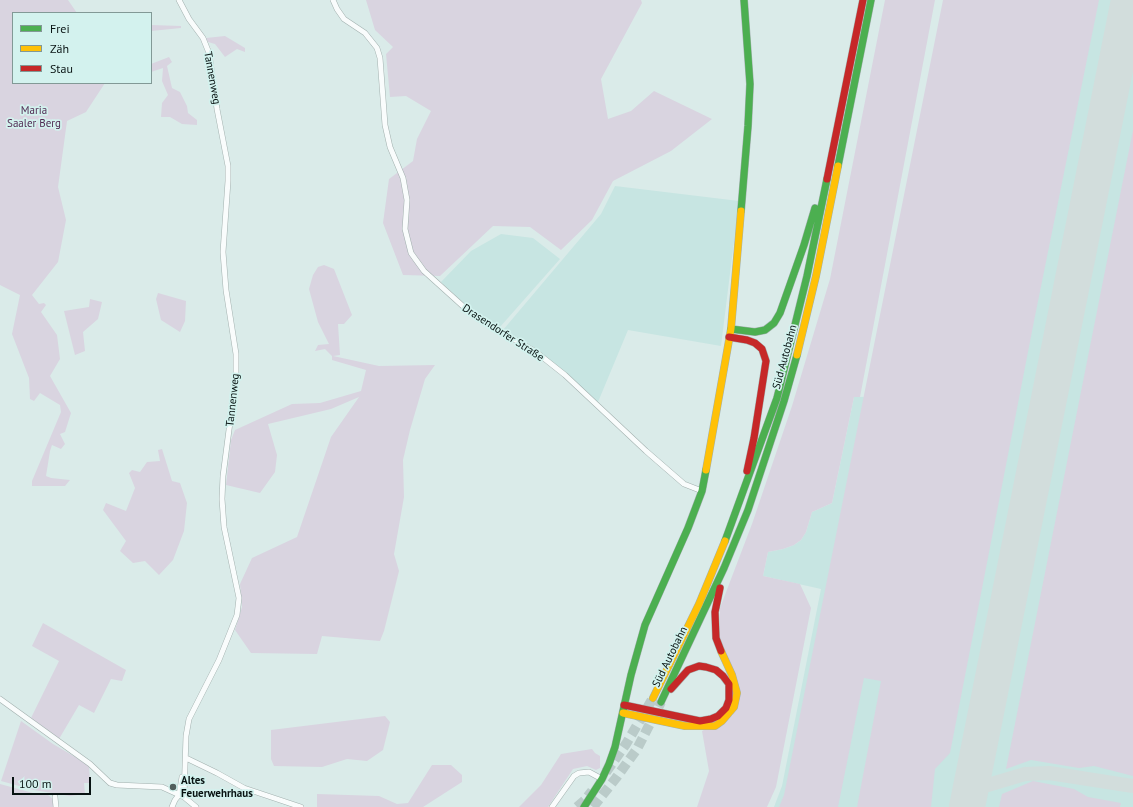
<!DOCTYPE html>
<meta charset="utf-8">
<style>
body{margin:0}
#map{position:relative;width:1133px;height:807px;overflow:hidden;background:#daebe9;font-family:"PT Sans",sans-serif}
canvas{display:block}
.legend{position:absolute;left:12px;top:12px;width:140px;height:72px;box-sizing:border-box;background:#d3f2ee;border:1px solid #829996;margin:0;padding:5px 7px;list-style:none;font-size:12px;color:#081312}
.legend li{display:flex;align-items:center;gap:8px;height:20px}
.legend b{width:20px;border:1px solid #829996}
.scale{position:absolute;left:12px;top:777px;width:79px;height:18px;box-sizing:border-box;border:2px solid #081312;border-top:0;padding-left:5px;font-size:12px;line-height:14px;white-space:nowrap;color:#081312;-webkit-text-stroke:3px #d3f2ee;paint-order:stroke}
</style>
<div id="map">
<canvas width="1133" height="807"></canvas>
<ul class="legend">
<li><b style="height:5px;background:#4caf50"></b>Frei</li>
<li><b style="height:5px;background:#ffc107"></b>Zäh</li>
<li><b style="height:5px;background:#c62828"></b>Stau</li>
</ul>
<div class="scale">100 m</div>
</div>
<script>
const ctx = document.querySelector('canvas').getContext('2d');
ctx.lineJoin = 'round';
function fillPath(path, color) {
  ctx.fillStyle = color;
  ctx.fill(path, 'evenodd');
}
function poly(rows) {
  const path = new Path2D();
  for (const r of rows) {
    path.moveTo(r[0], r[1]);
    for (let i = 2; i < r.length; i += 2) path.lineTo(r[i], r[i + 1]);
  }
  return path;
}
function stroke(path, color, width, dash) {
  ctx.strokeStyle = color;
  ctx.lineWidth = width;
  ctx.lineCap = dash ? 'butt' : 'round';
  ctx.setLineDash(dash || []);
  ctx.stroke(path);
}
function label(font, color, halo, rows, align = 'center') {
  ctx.font = font + ' "PT Sans",sans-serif';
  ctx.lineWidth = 3.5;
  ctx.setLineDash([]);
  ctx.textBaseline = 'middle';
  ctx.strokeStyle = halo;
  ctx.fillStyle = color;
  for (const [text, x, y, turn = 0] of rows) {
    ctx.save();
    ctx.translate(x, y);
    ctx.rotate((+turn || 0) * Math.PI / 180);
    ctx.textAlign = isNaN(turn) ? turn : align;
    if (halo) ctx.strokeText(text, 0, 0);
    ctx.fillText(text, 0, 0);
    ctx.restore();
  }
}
const built = poly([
 [1015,0,1133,0,1133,807,774,807,782,786,821,589,763,576,768,552,783,549,794,545,801,540,806,532,812,512,832,503,854,397,936,396],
 [615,186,739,201,721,346,628,330,598,402,539,351,503,330,601,214],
 [501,234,533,238,560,259,500,327,471,310,441,282,471,251]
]);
const green = poly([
 [0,0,68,0,77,13,13,13,13,83,105,83,86,112,67,121,58,187,66,220,58,262,32,295,39,304,44,303,46,305,41,312,57,335,60,359,50,376,71,413,65,432,60,434,65,444,61,449,52,445,50,451,46,476,51,478,70,480,65,486,32,486,32,481,61,412,60,405,40,393,34,401,30,399,29,378,12,334,20,295,0,285],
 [366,0,641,0,642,3,601,79,608,119,631,111,654,91,712,119,671,151,613,181,592,220,561,250,530,227,493,226,440,276,403,275,383,223,389,179,413,161,417,139,431,111,406,96,390,97,386,54,393,47,375,30],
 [885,0,935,0,860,397,854,397,832,503,812,512,806,532,801,540,794,545,783,549,768,552,763,576,800,584,811,608,776,787,767,807,697,807,709,771,702,731,733,715,720,638,720,608,752,524,792,406,830,279],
 [943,0,1099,0,1034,321,950,753,935,769,931,807,857,807,881,681,864,678,838,807,779,807,784,795],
 [151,25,181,26,181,28,151,31],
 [225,36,245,48,245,52,237,49,225,57,215,44,208,42,206,38],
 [169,57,172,62,167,66,172,88,180,92,187,106,188,113,197,120,197,125,182,124,170,117,161,117,162,103,168,95,162,81,163,68,151,72,151,64],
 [1133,130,1133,776,1094,766,1079,768,1031,760,1006,769],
 [324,265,334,269,352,315,344,324,338,324,340,355,333,356,379,366,435,365,425,379,410,430,403,460,404,497,394,554,399,571,384,631,380,641,322,636,317,654,251,653,235,630,242,607,240,584,252,558,297,537,331,437,359,397,331,409,268,424,277,455,275,472,260,493,226,485,231,440,235,430,292,404,320,403,361,391,366,370,332,360,332,356,325,349,315,351,318,345,329,344,318,322,309,289,313,275,318,267],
 [158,293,186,301,185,321,180,332,161,320,156,299],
 [90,299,102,302,98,319,83,332,85,351,75,355,64,311,89,307],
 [162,449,172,481,180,483,187,503,184,531,173,560,159,575,145,561,133,563,120,551,126,541,103,510,106,503,126,511,135,488,129,473,132,470,140,472,147,462,160,461,158,450],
 [43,623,126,670,122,681,111,679,94,713,79,705,59,739,31,718,59,661,32,646],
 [385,716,390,722,383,750,367,761,347,759,322,767,274,766,271,759,271,730],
 [21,721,53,744,89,765,90,783,84,783,85,794,70,796,34,790,1,781],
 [592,749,595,753,600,756,600,768,596,770,587,766,573,769,548,807,519,807,541,785,561,754],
 [432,765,451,765,462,775,462,782,423,807,317,807,317,794,379,796,397,804,408,803],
 [1033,781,1074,789,1088,797,1121,803,1120,807,999,807,1002,794],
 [0,784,33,793,48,795,53,799,54,807,0,807]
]);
const taxiway = poly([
 [971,790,1025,774,1049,773,1133,786],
 [957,807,972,787]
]);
const runway = poly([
 [967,807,1129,0]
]);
const highwayTunnel = poly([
 [606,772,626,744,653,698],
 [577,807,585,800,592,791],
 [593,807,616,778,637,749,661,702]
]);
const street = poly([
 [179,0,189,19,203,38,209,53,217,109,228,166,228,181,223,252,226,290,236,354,236,376,223,476,222,499,224,527,239,598,237,615,219,660,189,719,186,736,184,797],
 [333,0,337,9,344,19,365,33,377,48,380,58,385,125,390,147,403,178,407,200,405,229,411,253,424,271,465,308,476,317,536,352,565,375,646,451,684,484,702,491],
 [0,699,90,764,110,783,117,785,162,787,184,797,196,807],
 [186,758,217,773,244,788,301,807],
 [55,797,56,807],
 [172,807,175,800,179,795,182,777],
 [552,807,574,776,579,773,589,772,602,779]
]);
const fast = poly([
 [838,166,871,0],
 [741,211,748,126,750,84,744,0],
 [731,329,755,332,765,330,774,323,780,313,804,245,815,208],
 [725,541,777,398,807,276,827,179],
 [661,702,724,568,748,510,784,401,797,355],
 [584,807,602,779,609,764,615,747,631,675,645,625,688,528,702,491,706,470]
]);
const slow = poly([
 [797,355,816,276,838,166],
 [706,470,731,329,741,211],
 [653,698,699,604,725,541],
 [623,713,685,726,715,726,722,721,734,707,737,693,732,675,721,651]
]);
const jam = poly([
 [827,179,863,0],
 [729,337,747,340,755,343,762,349,766,361,754,438,747,471],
 [720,588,715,612,716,638,721,651],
 [624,705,700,721,711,719,718,716,726,708,729,700,729,684,723,676,716,670,706,667,699,666,688,670,671,689]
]);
const markers = [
 [173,787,4,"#525f5d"]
];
const streetNames = [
 ["Tannenweg",212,78,80],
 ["Drasendorfer Straße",503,333,33],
 ["Süd Autobahn",785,357,-75],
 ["Tannenweg",233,400,-84],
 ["Süd Autobahn",670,657,-64]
];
const parkNames = [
 ["Maria",34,111],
 ["Saaler Berg",34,124]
];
const poiNames = [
 ["Altes",181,781],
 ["Feuerwehrhaus",181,794]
];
fillPath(built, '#c7e5e2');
fillPath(green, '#d9d4e0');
stroke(taxiway, '#d2dddc', 14);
stroke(runway, '#d2dddc', 36);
stroke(highwayTunnel, '#bacbc9', 10, [10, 5]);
stroke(street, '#a2b0ae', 6);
stroke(fast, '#a2b0ae', 8);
stroke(slow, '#a2b0ae', 8);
stroke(jam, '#a2b0ae', 8);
stroke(street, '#f9fcfc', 5);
stroke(fast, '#4caf50', 7);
stroke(slow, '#ffc107', 7);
stroke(jam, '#c62828', 7);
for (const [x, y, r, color] of markers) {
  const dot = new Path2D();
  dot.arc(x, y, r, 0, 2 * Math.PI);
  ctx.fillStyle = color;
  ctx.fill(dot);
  stroke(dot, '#d3f2ee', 1.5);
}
label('11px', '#081312', '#d3f2ee', streetNames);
label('11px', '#512b53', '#d3f2ee', parkNames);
label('bold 11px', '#081312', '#d3f2ee', poiNames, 'left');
</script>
